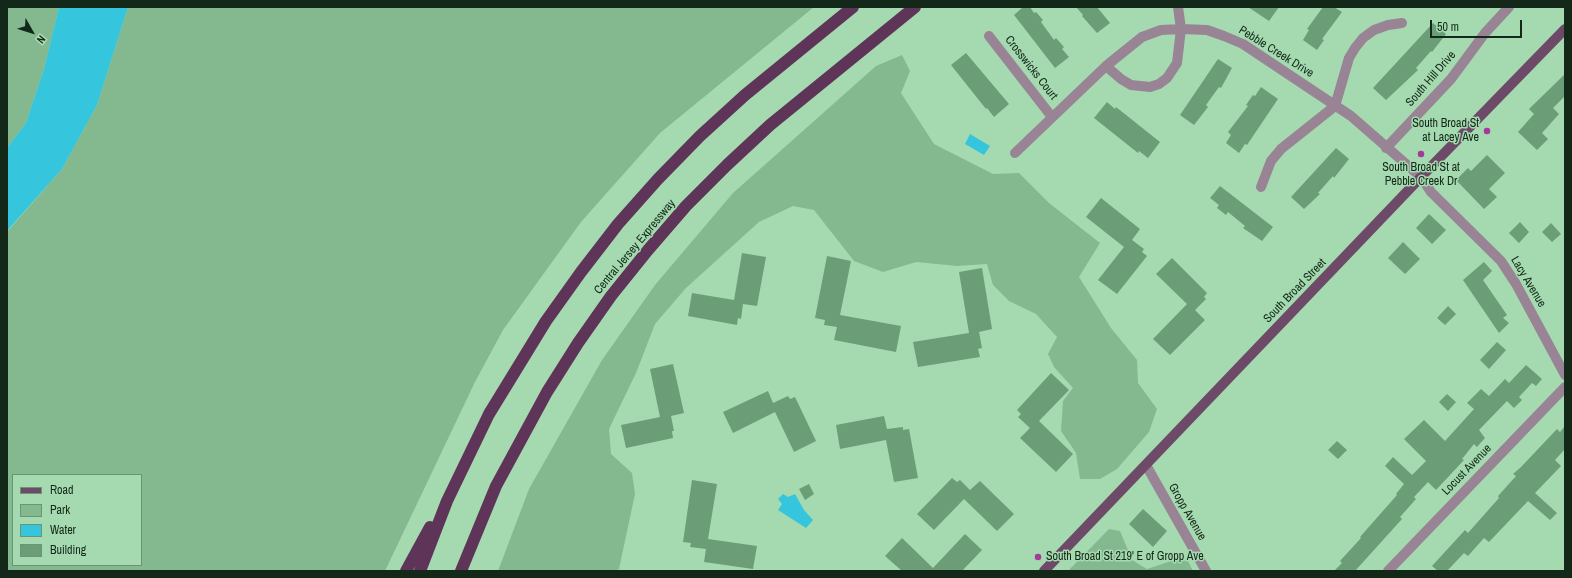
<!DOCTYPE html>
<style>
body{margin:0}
#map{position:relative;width:1572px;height:578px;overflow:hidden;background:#a5dab0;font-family:"Archivo Narrow",sans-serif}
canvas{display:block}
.frame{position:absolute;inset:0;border:8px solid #132819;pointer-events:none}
.legend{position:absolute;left:12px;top:474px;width:130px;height:92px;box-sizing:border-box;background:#a5dab0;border:1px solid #6b9374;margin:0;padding:5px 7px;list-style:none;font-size:12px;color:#132819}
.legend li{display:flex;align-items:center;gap:8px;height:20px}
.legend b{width:20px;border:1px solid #6b9374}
.north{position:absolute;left:12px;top:12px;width:40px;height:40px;-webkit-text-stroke:3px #a5dab0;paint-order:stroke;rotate:129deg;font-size:11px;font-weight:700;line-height:16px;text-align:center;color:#132819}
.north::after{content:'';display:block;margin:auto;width:14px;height:18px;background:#132819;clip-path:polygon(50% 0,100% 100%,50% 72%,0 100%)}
.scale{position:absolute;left:1430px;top:20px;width:92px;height:18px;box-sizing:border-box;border:2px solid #132819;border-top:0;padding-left:5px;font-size:12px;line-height:14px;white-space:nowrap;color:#132819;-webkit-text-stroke:3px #a5dab0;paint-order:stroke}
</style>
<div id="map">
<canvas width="1572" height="578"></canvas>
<div class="frame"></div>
<ul class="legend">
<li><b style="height:5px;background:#6e4a69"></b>Road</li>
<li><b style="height:11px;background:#84b990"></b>Park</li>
<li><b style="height:11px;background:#35c5dc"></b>Water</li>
<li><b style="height:11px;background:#6b9d76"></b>Building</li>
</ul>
<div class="north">N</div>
<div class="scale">50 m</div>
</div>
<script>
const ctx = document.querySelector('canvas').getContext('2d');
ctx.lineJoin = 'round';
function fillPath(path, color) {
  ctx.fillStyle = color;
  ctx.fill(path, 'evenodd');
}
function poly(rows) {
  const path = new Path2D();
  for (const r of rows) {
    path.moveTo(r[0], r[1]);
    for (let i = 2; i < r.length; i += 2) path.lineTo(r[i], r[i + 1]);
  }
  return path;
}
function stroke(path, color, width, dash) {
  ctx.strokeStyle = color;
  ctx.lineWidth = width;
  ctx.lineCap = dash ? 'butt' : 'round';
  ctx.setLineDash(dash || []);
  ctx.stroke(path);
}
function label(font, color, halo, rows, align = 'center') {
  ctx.font = font + ' "Archivo Narrow",sans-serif';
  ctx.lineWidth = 3;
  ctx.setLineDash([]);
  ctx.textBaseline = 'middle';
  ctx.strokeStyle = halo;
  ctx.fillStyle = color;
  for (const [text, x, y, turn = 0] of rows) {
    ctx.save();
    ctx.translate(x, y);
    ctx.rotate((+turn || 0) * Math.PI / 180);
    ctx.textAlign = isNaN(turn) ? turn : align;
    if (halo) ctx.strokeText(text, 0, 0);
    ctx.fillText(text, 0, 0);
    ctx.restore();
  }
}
const green = poly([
 [7,7,59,7,44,69,26,123,7,148],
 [128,7,814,7,660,133,581,222,503,330,475,382,385,571,7,571,7,232,62,169,97,105],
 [13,475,141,475,141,565,13,565],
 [902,55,910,71,901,93,934,144,993,174,1019,173,1049,203,1100,243,1079,277,1111,328,1137,360,1138,383,1157,409,1149,432,1117,469,1100,479,1080,479,1076,453,1061,431,1063,401,1073,388,1054,367,1048,354,1057,337,1036,314,1009,301,993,285,987,264,957,266,916,262,883,272,854,261,814,210,793,206,759,222,686,288,655,324,636,373,609,429,611,454,632,473,635,494,619,569,615,571,498,571,529,489,602,360,655,285,733,193,876,66],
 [1109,529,1120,531,1132,560,1147,569,1174,560,1188,561,1193,571,1068,571]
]);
const water = poly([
 [59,7,128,7,97,105,62,169,7,231,7,148,26,123,44,69],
 [970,134,990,146,984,155,965,144],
 [783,494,788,497,795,494,804,510,813,520,806,528,778,510,782,504,778,499]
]);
const building = poly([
 [1023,7,1030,7,1034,13,1036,12,1043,20,1041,22,1054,40,1056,38,1064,47,1062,49,1069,57,1055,68,1014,15],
 [1076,7,1097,7,1110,23,1097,33,1082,16,1083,15],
 [1248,7,1279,7,1269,21],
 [1323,7,1334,7,1342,12,1322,39,1324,40,1317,50,1303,40,1309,30,1307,29],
 [1433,23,1446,34,1432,52,1431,51,1416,68,1418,70,1386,100,1373,88],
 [966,53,1009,104,994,117,987,108,986,109,951,65],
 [1218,59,1232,68,1221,88,1219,87,1206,105,1208,107,1194,125,1180,115],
 [1565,74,1565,96,1553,108,1559,114,1542,133,1548,139,1537,150,1518,132,1534,114,1529,109],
 [1261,87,1278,99,1247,145,1245,144,1239,153,1226,143,1231,135,1228,132,1248,106,1246,105,1253,95,1255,96],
 [1107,102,1115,109,1116,107,1160,142,1148,158,1139,151,1138,153,1094,118],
 [1336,148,1349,159,1334,178,1333,176,1318,193,1320,194,1304,209,1291,197],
 [1487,155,1505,173,1489,189,1497,197,1484,209,1456,180,1468,168,1471,171],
 [1220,186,1273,227,1262,241,1243,228,1245,226,1228,212,1226,215,1217,208,1219,205,1210,198],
 [1101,198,1140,229,1132,240,1144,249,1142,252,1147,256,1117,294,1098,280,1124,247,1086,217],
 [1429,214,1446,230,1432,244,1416,228],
 [1520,222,1529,232,1519,243,1509,233],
 [1551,223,1561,234,1552,242,1542,232],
 [1403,242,1420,259,1405,274,1388,258],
 [742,253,766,257,757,306,743,304,741,319,738,318,737,325,688,316,692,293,734,300],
 [827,256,851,261,840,315,901,326,896,352,834,340,837,327,824,325,825,320,815,318],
 [1172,258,1207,293,1204,297,1206,299,1195,310,1205,320,1170,355,1153,339,1187,304,1156,274],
 [1484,262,1492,271,1483,280,1507,315,1503,318,1509,323,1499,333,1463,280],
 [982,268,992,329,979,332,982,348,978,349,980,357,918,367,913,342,969,333,959,272],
 [1448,306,1456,314,1445,325,1437,318],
 [1497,342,1506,350,1489,369,1480,360],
 [673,364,684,413,671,416,674,431,672,431,673,438,626,448,621,425,660,417,650,369],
 [1526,365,1542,379,1536,386,1532,383,1519,397,1522,400,1514,408,1507,401,1479,430,1485,438,1477,447,1474,444,1462,459,1464,460,1436,490,1428,482,1414,497,1416,499,1400,517,1402,519,1355,571,1334,571,1342,563,1340,561,1361,538,1360,537,1397,495,1396,494,1404,484,1385,466,1393,457,1412,475,1426,461,1404,439,1424,420,1445,441,1474,409,1467,403,1481,389,1489,396,1505,379,1509,383],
 [1051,373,1069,390,1039,421,1073,454,1056,472,1020,438,1030,428,1018,417,1021,414,1017,410],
 [768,391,773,403,788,396,790,399,795,397,816,441,794,452,775,412,733,433,723,412],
 [1447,394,1456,402,1448,411,1439,402],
 [884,416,887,429,903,427,903,430,909,429,918,478,894,482,886,440,840,449,836,425],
 [1565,426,1565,449,1555,460,1561,466,1535,493,1557,513,1550,520,1528,501,1489,542,1484,538,1468,556,1464,553,1447,571,1438,571,1432,566,1465,530,1468,533,1483,516,1499,498,1498,496,1516,476,1513,474,1521,467,1557,429,1560,432],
 [1337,441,1347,450,1338,459,1328,450],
 [952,478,957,482,960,480,970,490,980,481,1014,514,997,531,964,499,934,530,917,514],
 [692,480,717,484,708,539,757,546,753,569,704,562,706,549,690,547,691,543,683,542],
 [809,484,814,494,805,500,799,489],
 [1143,509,1167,531,1153,547,1129,524],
 [965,534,982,550,962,571,902,571,885,556,902,538,933,568]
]);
const street = poly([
 [989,36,1052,117],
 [1106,66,1121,79,1131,85,1150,87,1159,84,1167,78,1177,63,1181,29,1178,7],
 [1386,148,1451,79,1485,33,1509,7],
 [1015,153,1106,66,1142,37,1161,30,1181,29,1207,30,1224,36,1243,44,1351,116,1421,177,1431,192,1501,261,1516,284,1565,375],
 [1261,187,1271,161,1281,149,1335,106,1349,58,1355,48,1363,38,1374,30,1388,25,1402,23],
 [1146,465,1206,571],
 [1388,571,1565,387]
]);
const primary = poly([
 [1044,571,1421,177,1565,29]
]);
const highway = poly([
 [406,571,430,527],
 [420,571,447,501,489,414,546,321,581,272,618,224,658,179,700,136,745,95,853,7],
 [461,571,496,486,547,392,578,343,611,296,648,250,686,206,727,165,770,125,915,7]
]);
const markers = [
 [1487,131,4,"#a3399b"],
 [1421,154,4,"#a3399b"],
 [1038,557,4,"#a3399b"]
];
const streetNames = [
 ["Pebble Creek Drive",1276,52,32],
 ["Crosswicks Court",1031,68,52],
 ["South Hill Drive",1431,79,-49],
 ["Central Jersey Expressway",635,247,-50],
 ["Lacy Avenue",1528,282,59],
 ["South Broad Street",1295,291,-46],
 ["Locust Avenue",1467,470,-46],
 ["Gropp Avenue",1187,512,60]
];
const poiNames = [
 ["South Broad St",1479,124],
 ["at Lacey Ave",1479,138],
 ["South Broad St at",1421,168,"center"],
 ["Pebble Creek Dr",1421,182,"center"],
 ["South Broad St 219' E of Gropp Ave",1046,557,"left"]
];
fillPath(green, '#84b990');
fillPath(water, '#35c5dc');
fillPath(building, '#6b9d76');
stroke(street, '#998496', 10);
stroke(primary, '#6e4a69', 10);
stroke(highway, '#5e3559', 12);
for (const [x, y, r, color] of markers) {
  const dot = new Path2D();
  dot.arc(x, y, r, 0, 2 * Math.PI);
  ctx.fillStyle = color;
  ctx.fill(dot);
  stroke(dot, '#a5dab0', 1.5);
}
label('12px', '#132819', '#a5dab0', streetNames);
label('12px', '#132819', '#a5dab0', poiNames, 'right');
</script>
